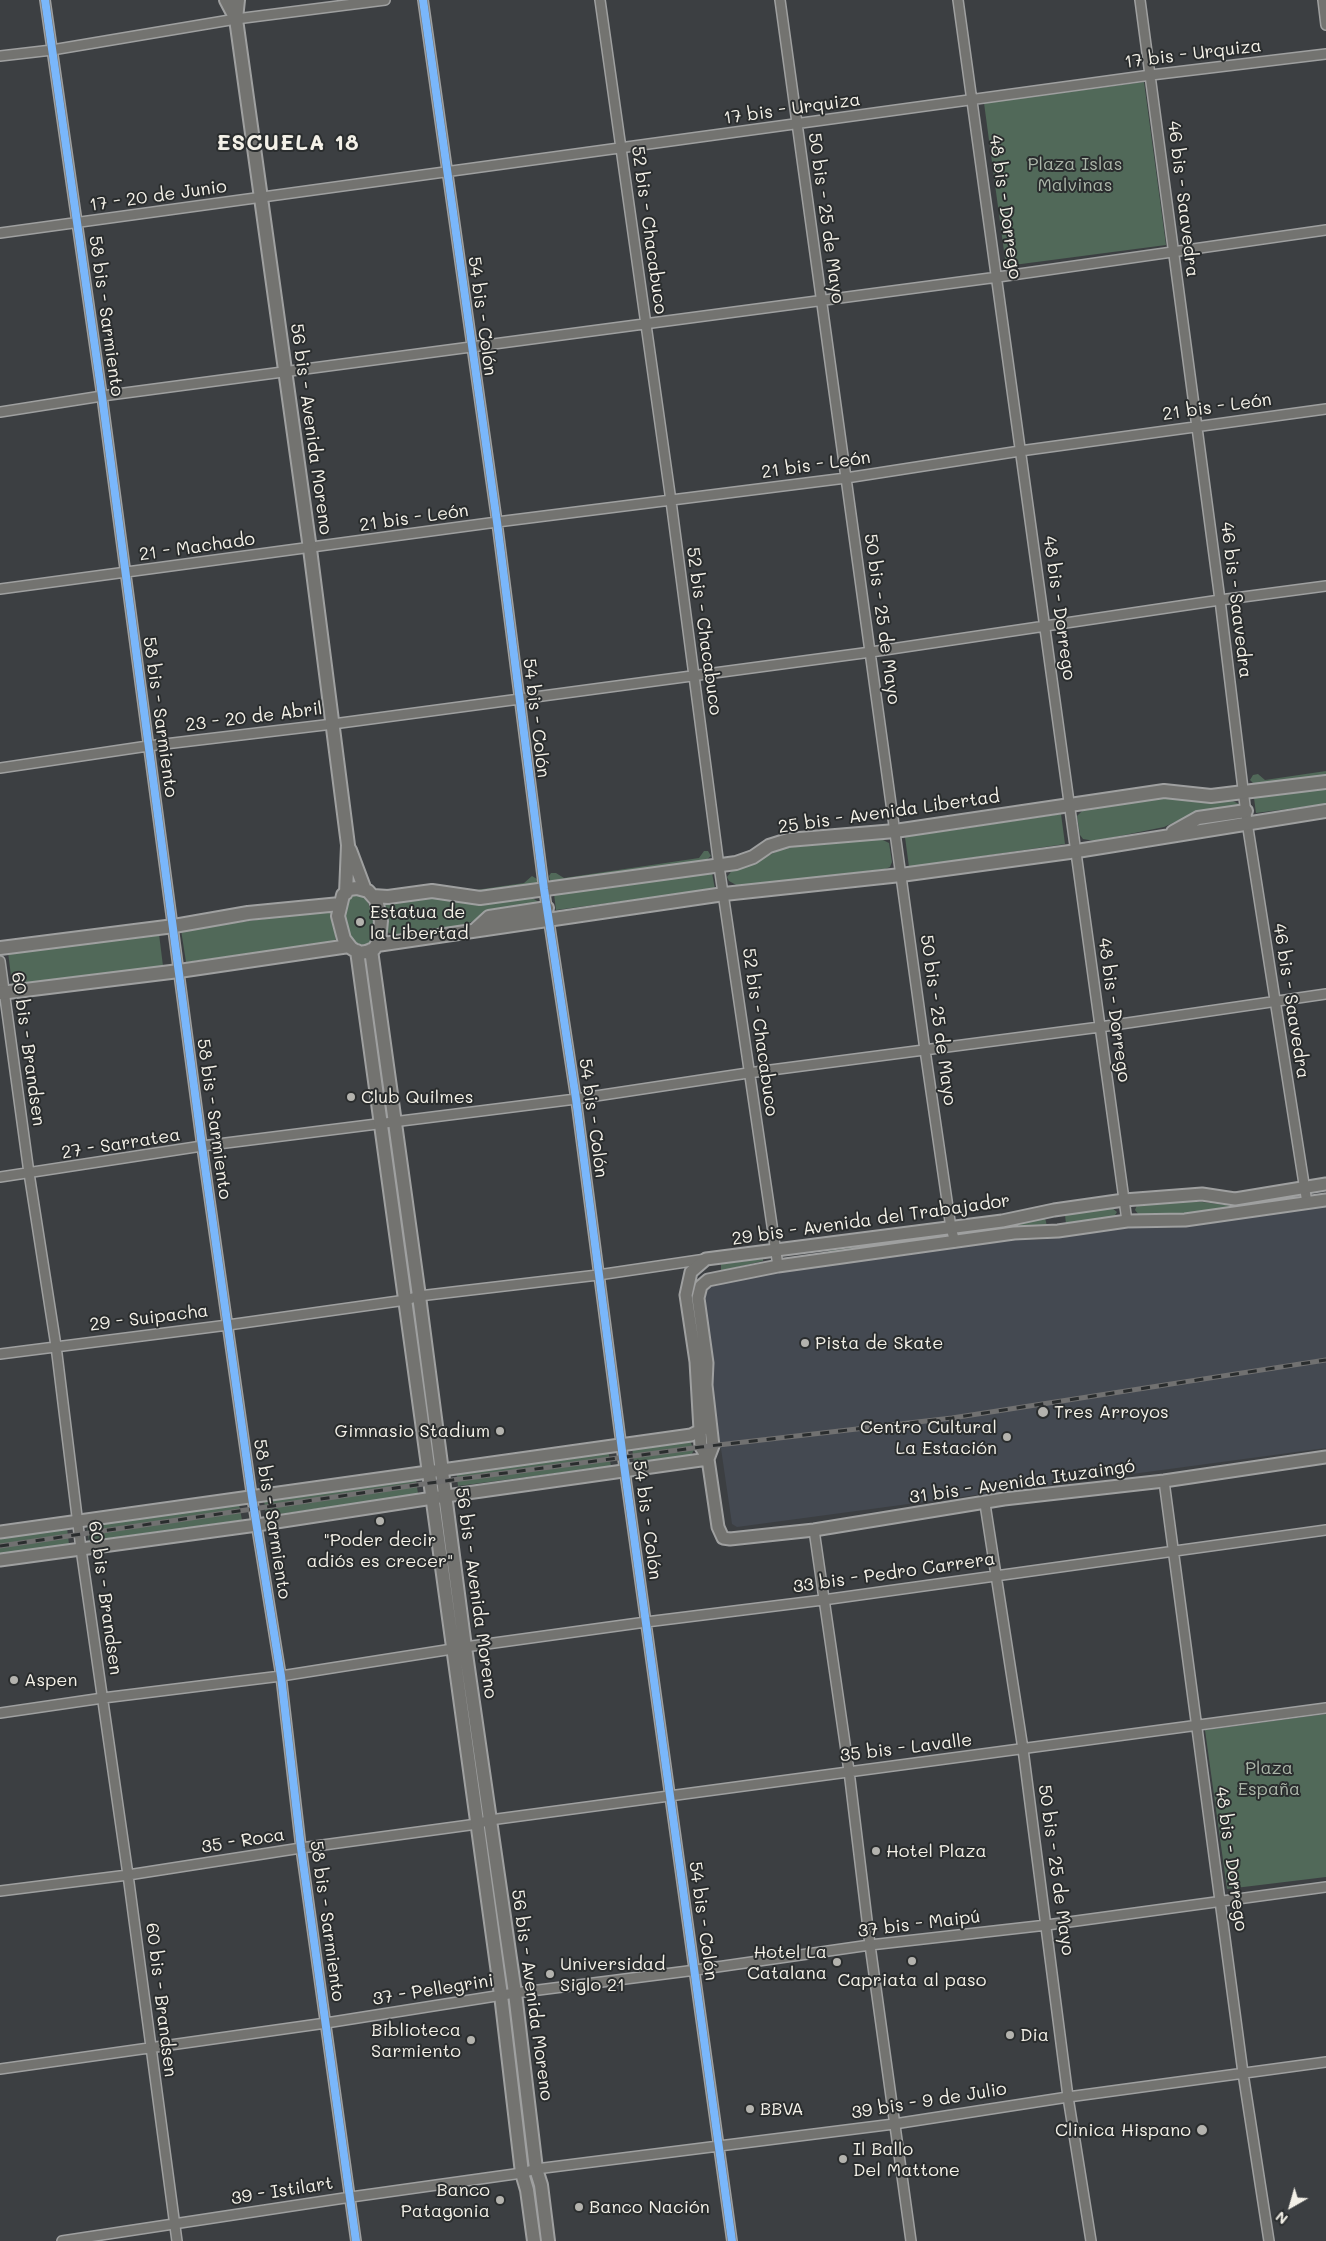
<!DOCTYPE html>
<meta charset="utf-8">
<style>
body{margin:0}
#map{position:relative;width:1326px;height:2241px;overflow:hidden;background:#3c3f42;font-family:Mali,sans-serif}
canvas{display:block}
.north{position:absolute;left:1266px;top:2181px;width:50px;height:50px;-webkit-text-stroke:4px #2a2d2e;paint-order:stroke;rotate:218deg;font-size:14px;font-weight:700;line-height:20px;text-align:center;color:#f4f1e8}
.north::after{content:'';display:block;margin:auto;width:18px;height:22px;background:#f4f1e8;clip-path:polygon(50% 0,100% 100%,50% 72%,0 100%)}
</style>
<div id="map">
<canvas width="1326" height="2241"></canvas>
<div class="north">N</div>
</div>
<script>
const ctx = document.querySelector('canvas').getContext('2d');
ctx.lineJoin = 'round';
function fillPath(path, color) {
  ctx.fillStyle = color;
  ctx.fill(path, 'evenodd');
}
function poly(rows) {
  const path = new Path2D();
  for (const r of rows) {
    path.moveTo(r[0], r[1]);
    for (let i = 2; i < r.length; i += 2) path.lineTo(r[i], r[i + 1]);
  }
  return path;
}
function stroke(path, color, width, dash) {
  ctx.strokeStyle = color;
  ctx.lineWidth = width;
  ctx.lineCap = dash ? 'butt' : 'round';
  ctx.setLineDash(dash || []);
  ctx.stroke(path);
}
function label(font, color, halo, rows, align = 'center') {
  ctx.font = font + ' Mali,sans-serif';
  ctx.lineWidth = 4;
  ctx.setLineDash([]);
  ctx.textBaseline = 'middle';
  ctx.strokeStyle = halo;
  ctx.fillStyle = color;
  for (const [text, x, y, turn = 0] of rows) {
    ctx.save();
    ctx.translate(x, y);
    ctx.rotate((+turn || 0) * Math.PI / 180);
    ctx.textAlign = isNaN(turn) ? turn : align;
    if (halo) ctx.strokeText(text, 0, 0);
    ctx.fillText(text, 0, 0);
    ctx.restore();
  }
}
const built = poly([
 [1326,1205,1326,1448,737,1527,732,1524,712,1387,713,1359,704,1298,708,1289,714,1284,734,1282,757,1274,1009,1240,1039,1240,1126,1228,1172,1228]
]);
const green = poly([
 [1144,82,1166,245,1006,266,984,103],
 [1326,771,1326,775,1254,784,1250,780,1253,775,1258,774,1265,780],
 [1326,788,1326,804,1256,813,1254,798],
 [1161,796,1195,802,1231,800,1239,804,1238,807,1186,817,1164,827,1095,841,1083,839,1080,835,1077,816,1084,809],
 [1061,814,1065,844,909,867,905,837],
 [881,839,889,843,892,862,890,867,885,869,738,886,729,881,727,877,733,869,749,865,784,848],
 [704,851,708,851,711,856,705,861,555,882,550,880,549,876,551,873,556,873,564,878,699,858],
 [712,873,715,889,556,910,554,894],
 [532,876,537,879,537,884,534,885,481,892,454,890,454,887,476,890,524,883],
 [354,895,361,895,366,898,373,915,375,928,374,937,371,943,366,947,359,947,352,942,345,920,346,907,349,900],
 [430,897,469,904,487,904,532,898,539,902,539,905,487,915,464,925,397,936,387,932,384,908,385,903],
 [332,910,336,942,186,962,181,930],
 [159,934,163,966,12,984,8,952],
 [363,965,367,965,389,1112,385,1112],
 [393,1138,414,1285,409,1286,389,1139],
 [1295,1196,1296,1198,1189,1213,1144,1215,1139,1215,1135,1210,1137,1205,1187,1200,1233,1206],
 [1112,1208,1117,1212,1114,1217,1066,1224,1065,1215],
 [1045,1218,1047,1226,961,1234,961,1232],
 [942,1235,942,1237,829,1253,828,1251],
 [763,1259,763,1261,721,1271,721,1264],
 [412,1311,416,1311,436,1458,432,1458],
 [690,1441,694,1450,690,1457,634,1463,632,1447],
 [608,1450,611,1466,458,1486,456,1470],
 [416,1479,418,1494,266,1516,264,1500],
 [239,1504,242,1520,89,1541,87,1525],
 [67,1528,69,1544,0,1554,0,1538],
 [1326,1714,1326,1877,1227,1889,1205,1730],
 [508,2017,512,2017,529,2142,525,2142]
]);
const minor = poly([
 [45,0,102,396,202,1146,252,1497,281,1676,301,1848,356,2241],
 [423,0,497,522,544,889,576,1099,623,1458,732,2241],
 [600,0,671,501,719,866,778,1266],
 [780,0,925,1050,951,1228,955,1242],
 [958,0,1127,1221],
 [1140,0,1220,600,1247,822,1307,1203],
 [1323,0,1326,25],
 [0,56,52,50,236,19,385,0],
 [0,233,1151,75,1326,54],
 [0,412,102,396,998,277,1326,230],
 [0,589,497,522,846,478,1020,451,1326,409],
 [0,768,148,746,333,724,871,652,1220,600,1326,586],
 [0,961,29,1173,56,1346,81,1549,128,1875,177,2241],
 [0,1177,202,1146,576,1099,748,1073,1100,1027,1326,994],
 [0,1354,228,1325,406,1300,419,1296,598,1275,706,1259],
 [1164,1481,1243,2073,1269,2241],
 [985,1504,1023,1749,1068,2097,1091,2241],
 [814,1530,849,1771,870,1945,911,2241],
 [0,1713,103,1698,281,1676,465,1647,646,1622,823,1600,1326,1530],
 [0,1891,128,1875,301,1848,477,1824,490,1820,1326,1708],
 [0,2069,326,2023,515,1993,696,1970,870,1945,1047,1925,1326,1887],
 [62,2241,351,2197,522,2173,536,2169,894,2124,1068,2097,1326,2062]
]);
const tertiary = poly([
 [1326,1184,1235,1199,1202,1194,1124,1200,1054,1210,1002,1221,706,1259,691,1272,686,1295,696,1362,701,1447,708,1459,718,1527,723,1538,730,1539,814,1530,1004,1499,1164,1481,1326,1457],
 [708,1459,713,1446,706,1385,707,1363,698,1298,701,1286,708,1280,778,1266,1014,1233,1058,1231,1127,1221,1185,1220,1326,1200],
 [0,1532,691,1435,705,1428],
 [0,1560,257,1525,446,1496,708,1459]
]);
const secondary = poly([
 [226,0,236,19],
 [238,0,236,19,310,549,348,845,346,893],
 [1173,832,1198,818,1246,811],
 [350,850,365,890],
 [357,888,368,891,376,900,381,921,379,941,374,949,366,952,359,953,351,948,344,939,338,916,343,895,349,889,357,888],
 [373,896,388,897,432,891,480,898,736,863,753,857,769,846,788,840,895,831,1164,791,1211,796,1326,782],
 [476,929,489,917,547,908],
 [377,945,724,894,901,875,1077,851,1326,811],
 [0,948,174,926,248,913,340,904],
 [371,950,419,1296,465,1647,515,1993,536,2169,541,2185,548,2241],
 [357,951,501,1995,522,2173,527,2190,534,2241],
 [0,993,179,971,349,946]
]);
const rail = poly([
 [0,1546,430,1483,701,1447,952,1418,1326,1360]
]);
const cycleway = poly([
 [45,0,102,396,202,1146,252,1497,281,1676,301,1848,356,2241],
 [423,0,497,522,544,889,576,1099,623,1458,732,2241]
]);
const markers = [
 [360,922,5,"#b4b3ae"],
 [351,1097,5,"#b4b3ae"],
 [805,1343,5,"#b4b3ae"],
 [1043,1412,6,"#b4b3ae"],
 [500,1431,5,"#b4b3ae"],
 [1007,1437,5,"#b4b3ae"],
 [380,1521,5,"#b4b3ae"],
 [14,1680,5,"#b4b3ae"],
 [876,1851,5,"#b4b3ae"],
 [912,1961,5,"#b4b3ae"],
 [837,1962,5,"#b4b3ae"],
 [550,1974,5,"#b4b3ae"],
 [1010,2035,5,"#b4b3ae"],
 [471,2040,5,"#b4b3ae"],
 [750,2109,5,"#b4b3ae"],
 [1202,2130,6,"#b4b3ae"],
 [843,2159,5,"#b4b3ae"],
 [500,2200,5,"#b4b3ae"],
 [579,2207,5,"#b4b3ae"]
];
const streetNames = [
 ["17 bis - Urquiza",1193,54,-7],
 ["17 bis - Urquiza",792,109,-8],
 ["17 - 20 de Junio",158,196,-8],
 ["46 bis - Saavedra",1183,199,83],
 ["48 bis - Dorrego",1005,207,82],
 ["50 bis - 25 de Mayo",826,218,82],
 ["52 bis - Chacabuco",649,230,82],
 ["58 bis - Sarmiento",106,316,82],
 ["54 bis - Colón",482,316,82],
 ["21 bis - León",1217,407,-8],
 ["56 bis - Avenida Moreno",311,429,82],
 ["21 bis - León",816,465,-8],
 ["21 bis - León",414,518,-8],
 ["21 - Machado",197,547,-8],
 ["46 bis - Saavedra",1236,600,83],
 ["48 bis - Dorrego",1059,608,82],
 ["50 bis - 25 de Mayo",882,619,82],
 ["52 bis - Chacabuco",704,631,82],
 ["58 bis - Sarmiento",160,717,82],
 ["23 - 20 de Abril",254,717,-7],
 ["54 bis - Colón",536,718,83],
 ["25 bis - Avenida Libertad",889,812,-8],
 ["46 bis - Saavedra",1291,1001,81],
 ["48 bis - Dorrego",1114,1010,82],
 ["50 bis - 25 de Mayo",938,1020,82],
 ["52 bis - Chacabuco",760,1032,82],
 ["60 bis - Brandsen",28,1049,82],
 ["54 bis - Colón",593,1118,82],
 ["58 bis - Sarmiento",214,1119,82],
 ["27 - Sarratea",121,1144,-9],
 ["29 bis - Avenida del Trabajador",871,1220,-8],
 ["29 - Suipacha",149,1318,-7],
 ["31 bis - Avenida Ituzaingó",1022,1482,-8],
 ["58 bis - Sarmiento",272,1519,81],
 ["54 bis - Colón",647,1520,82],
 ["33 bis - Pedro Carrera",894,1573,-8],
 ["56 bis - Avenida Moreno",476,1593,82],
 ["60 bis - Brandsen",105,1598,82],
 ["35 bis - Lavalle",906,1748,-7],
 ["35 - Roca",243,1841,-9],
 ["48 bis - Dorrego",1231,1859,82],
 ["50 bis - 25 de Mayo",1056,1870,82],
 ["58 bis - Sarmiento",327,1921,82],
 ["54 bis - Colón",703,1921,82],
 ["37 bis - Maipú",919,1924,-7],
 ["37 - Pellegrini",433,1990,-9],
 ["56 bis - Avenida Moreno",532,1995,82],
 ["60 bis - Brandsen",161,2000,83],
 ["39 bis - 9 de Julio",929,2101,-9],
 ["39 - Istilart",282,2191,-9]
];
const parkNames = [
 ["Plaza Islas",1075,164],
 ["Malvinas",1075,185],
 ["Plaza",1269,1768],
 ["España",1269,1789]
];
const poiNames = [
 ["Estatua de",370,912],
 ["la Libertad",370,933],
 ["Club Quilmes",361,1097],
 ["Pista de Skate",815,1343],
 ["Tres Arroyos",1054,1412],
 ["Centro Cultural",997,1427,"right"],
 ["La Estación",997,1448,"right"],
 ["Gimnasio Stadium",490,1431,"right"],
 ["\"Poder decir",380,1540,"center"],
 ["adiós es crecer\"",380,1561,"center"],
 ["Aspen",24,1680],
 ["Hotel Plaza",886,1851],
 ["Hotel La",827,1952,"right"],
 ["Catalana",827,1973,"right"],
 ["Universidad",560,1964],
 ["Siglo 21",560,1985],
 ["Capriata al paso",912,1980,"center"],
 ["Biblioteca",461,2030,"right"],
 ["Sarmiento",461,2051,"right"],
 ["Dia",1020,2035],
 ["BBVA",760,2109],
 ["Clinica Hispano",1191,2130,"right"],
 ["Il Ballo",853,2149],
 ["Del Mattone",853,2170],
 ["Banco",490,2190,"right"],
 ["Patagonia",490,2211,"right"],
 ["Banco Nación",589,2207]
];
const districtNames = [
 ["ESCUELA 18",288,143]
];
fillPath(built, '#444951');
fillPath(green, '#516959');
stroke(minor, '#9fa0a0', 12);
stroke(tertiary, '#9fa0a0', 15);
stroke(secondary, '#9fa0a0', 16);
stroke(minor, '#737370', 9);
stroke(tertiary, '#737370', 11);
stroke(secondary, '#737370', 12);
stroke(rail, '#717171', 5);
stroke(rail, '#2a2d2e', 3, [9]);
stroke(cycleway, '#7ab7fb', 8);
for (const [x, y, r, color] of markers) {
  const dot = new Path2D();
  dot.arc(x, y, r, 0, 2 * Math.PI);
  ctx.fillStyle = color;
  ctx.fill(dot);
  stroke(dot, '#2a2d2e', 2);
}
label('18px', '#f4f1e8', '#2a2d2e', streetNames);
label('18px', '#acb6a9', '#2a2d2e', parkNames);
label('18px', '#f4f1e8', '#2a2d2e', poiNames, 'left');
ctx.letterSpacing = '1px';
label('bold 22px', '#f4f1e8', '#2a2d2e', districtNames);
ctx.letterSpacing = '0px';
</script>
